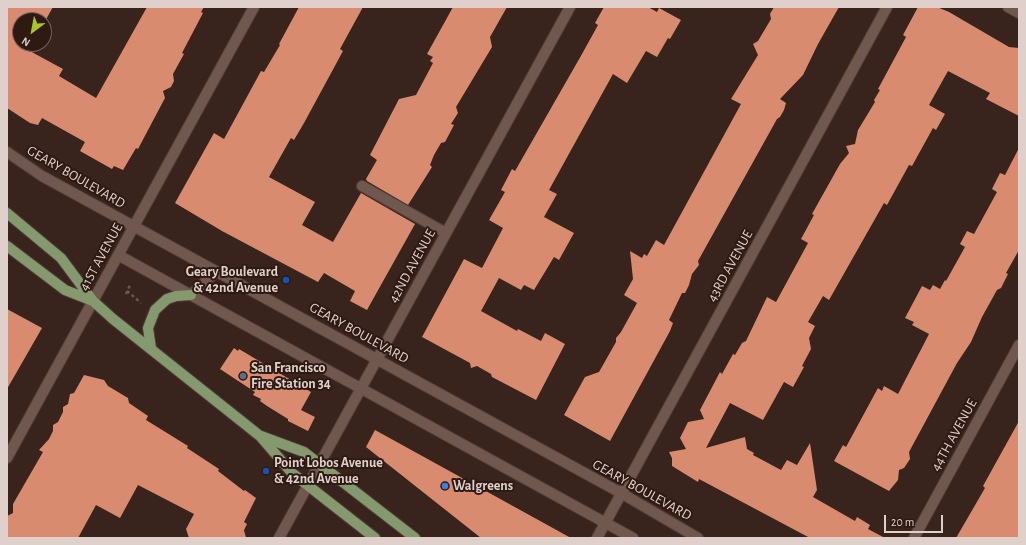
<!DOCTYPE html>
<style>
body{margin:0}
#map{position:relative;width:1026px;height:545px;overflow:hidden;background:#38241c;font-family:"Alegreya Sans",sans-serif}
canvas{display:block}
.frame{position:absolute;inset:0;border:8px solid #dfd0cb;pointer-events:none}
.north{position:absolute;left:12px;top:12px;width:40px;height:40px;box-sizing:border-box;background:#2e1a13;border:1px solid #75635d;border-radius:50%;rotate:212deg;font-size:11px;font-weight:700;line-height:16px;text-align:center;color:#dfd0cb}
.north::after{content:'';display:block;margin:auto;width:14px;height:18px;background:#a5c822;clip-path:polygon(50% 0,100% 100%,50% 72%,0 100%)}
.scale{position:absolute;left:884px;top:515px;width:59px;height:18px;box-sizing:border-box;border:2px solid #dfd0cb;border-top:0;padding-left:5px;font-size:12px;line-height:14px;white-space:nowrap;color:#dfd0cb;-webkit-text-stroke:3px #2e1a13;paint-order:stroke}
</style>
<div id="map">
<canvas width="1026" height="545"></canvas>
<div class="frame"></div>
<div class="north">N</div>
<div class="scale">20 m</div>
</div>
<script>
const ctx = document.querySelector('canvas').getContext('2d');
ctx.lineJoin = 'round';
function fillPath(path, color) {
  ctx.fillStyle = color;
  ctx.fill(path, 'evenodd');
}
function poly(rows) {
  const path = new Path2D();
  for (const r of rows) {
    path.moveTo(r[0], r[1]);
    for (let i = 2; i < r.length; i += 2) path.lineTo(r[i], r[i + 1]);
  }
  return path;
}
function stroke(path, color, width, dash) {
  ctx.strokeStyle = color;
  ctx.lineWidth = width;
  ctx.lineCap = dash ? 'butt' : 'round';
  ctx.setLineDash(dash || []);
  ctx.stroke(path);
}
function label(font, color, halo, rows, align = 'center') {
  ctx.font = font + ' "Alegreya Sans",sans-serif';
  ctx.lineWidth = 4;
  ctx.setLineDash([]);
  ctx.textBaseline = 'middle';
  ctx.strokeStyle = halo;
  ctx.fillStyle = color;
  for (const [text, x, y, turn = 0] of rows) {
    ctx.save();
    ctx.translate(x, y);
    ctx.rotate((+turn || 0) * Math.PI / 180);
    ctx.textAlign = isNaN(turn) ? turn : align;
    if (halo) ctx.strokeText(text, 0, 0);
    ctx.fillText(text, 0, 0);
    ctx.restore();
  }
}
const building = poly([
 [7,7,53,7,44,23,44,20,20,20,20,44,32,44,28,50,63,69,59,76,96,98,147,7,204,7,201,12,203,13,182,53,184,54,173,74,174,81,171,87,163,91,165,98,138,149,136,148,123,170,114,166,112,169,80,151,85,142,42,118,38,125,30,123,7,108],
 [299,7,363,7,340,49,343,51,304,123,294,140,291,138,269,177,315,202,302,225,333,242,361,193,415,224,367,310,350,301,355,291,324,273,318,282,222,231,175,203,214,133,224,139,261,71,264,72,280,45,279,44],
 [453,7,507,7,490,37,492,47,456,107,458,113,451,124,454,125,445,142,441,143,434,155,430,165,432,167,408,205,367,181,366,179,377,160,370,155,399,99,416,95,433,63,430,61,433,57,427,54],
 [604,7,648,7,657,12,659,8,681,20,670,39,668,38,657,57,646,51,627,83,613,74,549,190,557,194,544,217,574,233,559,260,554,257,534,290,524,285,521,290,499,278,481,311,517,331,518,329,541,341,545,333,565,344,536,400,492,377,491,374,477,366,471,368,470,363,422,337,464,259,482,268,503,228,489,220,505,192,501,190,512,169,515,171,582,54,598,25,595,23],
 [774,7,839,7,818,44,803,75,780,99,786,103,784,110,780,117,777,119,698,261,699,265,692,274,689,285,685,293,682,293,669,320,673,323,670,331,610,441,564,415,585,377,599,372,616,342,616,338,621,332,637,303,624,295,633,279,630,251,642,258,644,254,647,256,656,240,664,245,741,104,731,99,758,55,753,44,758,41,771,19,770,14],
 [918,7,937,7,949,12,1009,47,1019,48,1019,116,986,99,990,93,948,71,929,105,945,114,936,130,933,128,912,166,909,165,887,205,884,203,829,300,823,296,808,322,815,326,809,338,811,349,802,366,804,367,793,387,784,382,763,420,730,403,706,448,745,437,747,449,754,453,753,455,781,470,787,460,797,465,810,443,817,490,813,497,855,521,857,517,870,525,868,529,885,538,810,538,699,479,698,482,672,466,672,458,669,452,686,449,680,438,688,422,704,419,700,410,720,372,722,374,733,354,735,355,742,343,746,341,767,297,776,302,782,291,808,243,801,239,814,215,812,214,840,164,849,153,846,146,855,144,858,130,875,102,874,100,880,90,878,89,906,37,903,35],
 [1019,148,1019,250,1006,273,1008,274,1001,288,997,290,982,317,971,342,957,363,909,452,910,459,904,468,899,470,898,480,889,491,834,461,843,445,846,447,878,388,882,391,884,386,898,394,929,334,912,325,914,322,905,318,922,286,930,290,933,285,940,289,945,280,946,281,965,247,960,244,967,231,974,234,997,192,992,189,1000,173,1005,175],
 [7,309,42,328,7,389],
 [234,348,238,351,239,349,311,392,301,410,315,417,308,431,288,421,288,419,267,406,260,401,261,399,253,395,255,392,220,369],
 [84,375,104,380,108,386,128,398,129,403,148,416,146,420,188,446,187,448,219,469,218,471,244,491,245,490,256,498,244,522,247,524,244,530,246,538,189,538,186,529,194,514,138,485,120,518,96,505,78,538,7,538,7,516,13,513,13,504,43,452,39,450,49,439,53,431,53,425,58,422,63,412,63,407,68,404,70,394,74,393],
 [1019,421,1019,538,956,538,985,488,983,486],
 [375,430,571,538,481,538,366,447]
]);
const path = poly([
 [127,291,141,303],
 [126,294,130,285]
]);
const minor = poly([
 [1008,7,1019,13],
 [7,152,42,176,621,493,698,538],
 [362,186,446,233],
 [118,255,633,538],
 [191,295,216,272],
 [7,458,254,7],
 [279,538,570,7],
 [597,538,887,7],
 [914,538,1019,345]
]);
const major = poly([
 [7,213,61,258,93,301,113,319,260,436,292,473,375,538],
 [7,246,65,290,93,301],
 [151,348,148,328,155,310,167,299,176,296,191,295],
 [261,436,304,452,415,538]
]);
const markers = [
 [286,280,4,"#1a4fb4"],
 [243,376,4,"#5c6f8a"],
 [266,471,4,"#1a4fb4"],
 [445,486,4,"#3f7fe0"]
];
const streetNames = [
 ["GEARY BOULEVARD",76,177,30],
 ["41ST AVENUE",101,257,-61],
 ["42ND AVENUE",412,266,-61],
 ["43RD AVENUE",730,266,-61],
 ["GEARY BOULEVARD",359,333,29],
 ["44TH AVENUE",954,435,-61],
 ["GEARY BOULEVARD",642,490,29]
];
const poiNames = [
 ["Geary Boulevard",278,272,"right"],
 ["& 42nd Avenue",278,288,"right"],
 ["San Francisco",251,368],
 ["Fire Station 34",251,384],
 ["Point Lobos Avenue",274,463],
 ["& 42nd Avenue",274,479],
 ["Walgreens",453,486]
];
fillPath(building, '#d88b6e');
stroke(minor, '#513f39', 12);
stroke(major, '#513f39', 12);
stroke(path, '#6b5851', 2.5, [3, 3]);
stroke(minor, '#70584f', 10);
stroke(major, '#85996e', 10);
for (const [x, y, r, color] of markers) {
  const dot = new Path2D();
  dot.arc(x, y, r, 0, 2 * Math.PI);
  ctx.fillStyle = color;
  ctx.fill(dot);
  stroke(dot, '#2e1a13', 1.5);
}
label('14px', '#dfd0cb', '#2e1a13', streetNames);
label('bold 14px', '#dfd0cb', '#2e1a13', poiNames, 'left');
</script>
